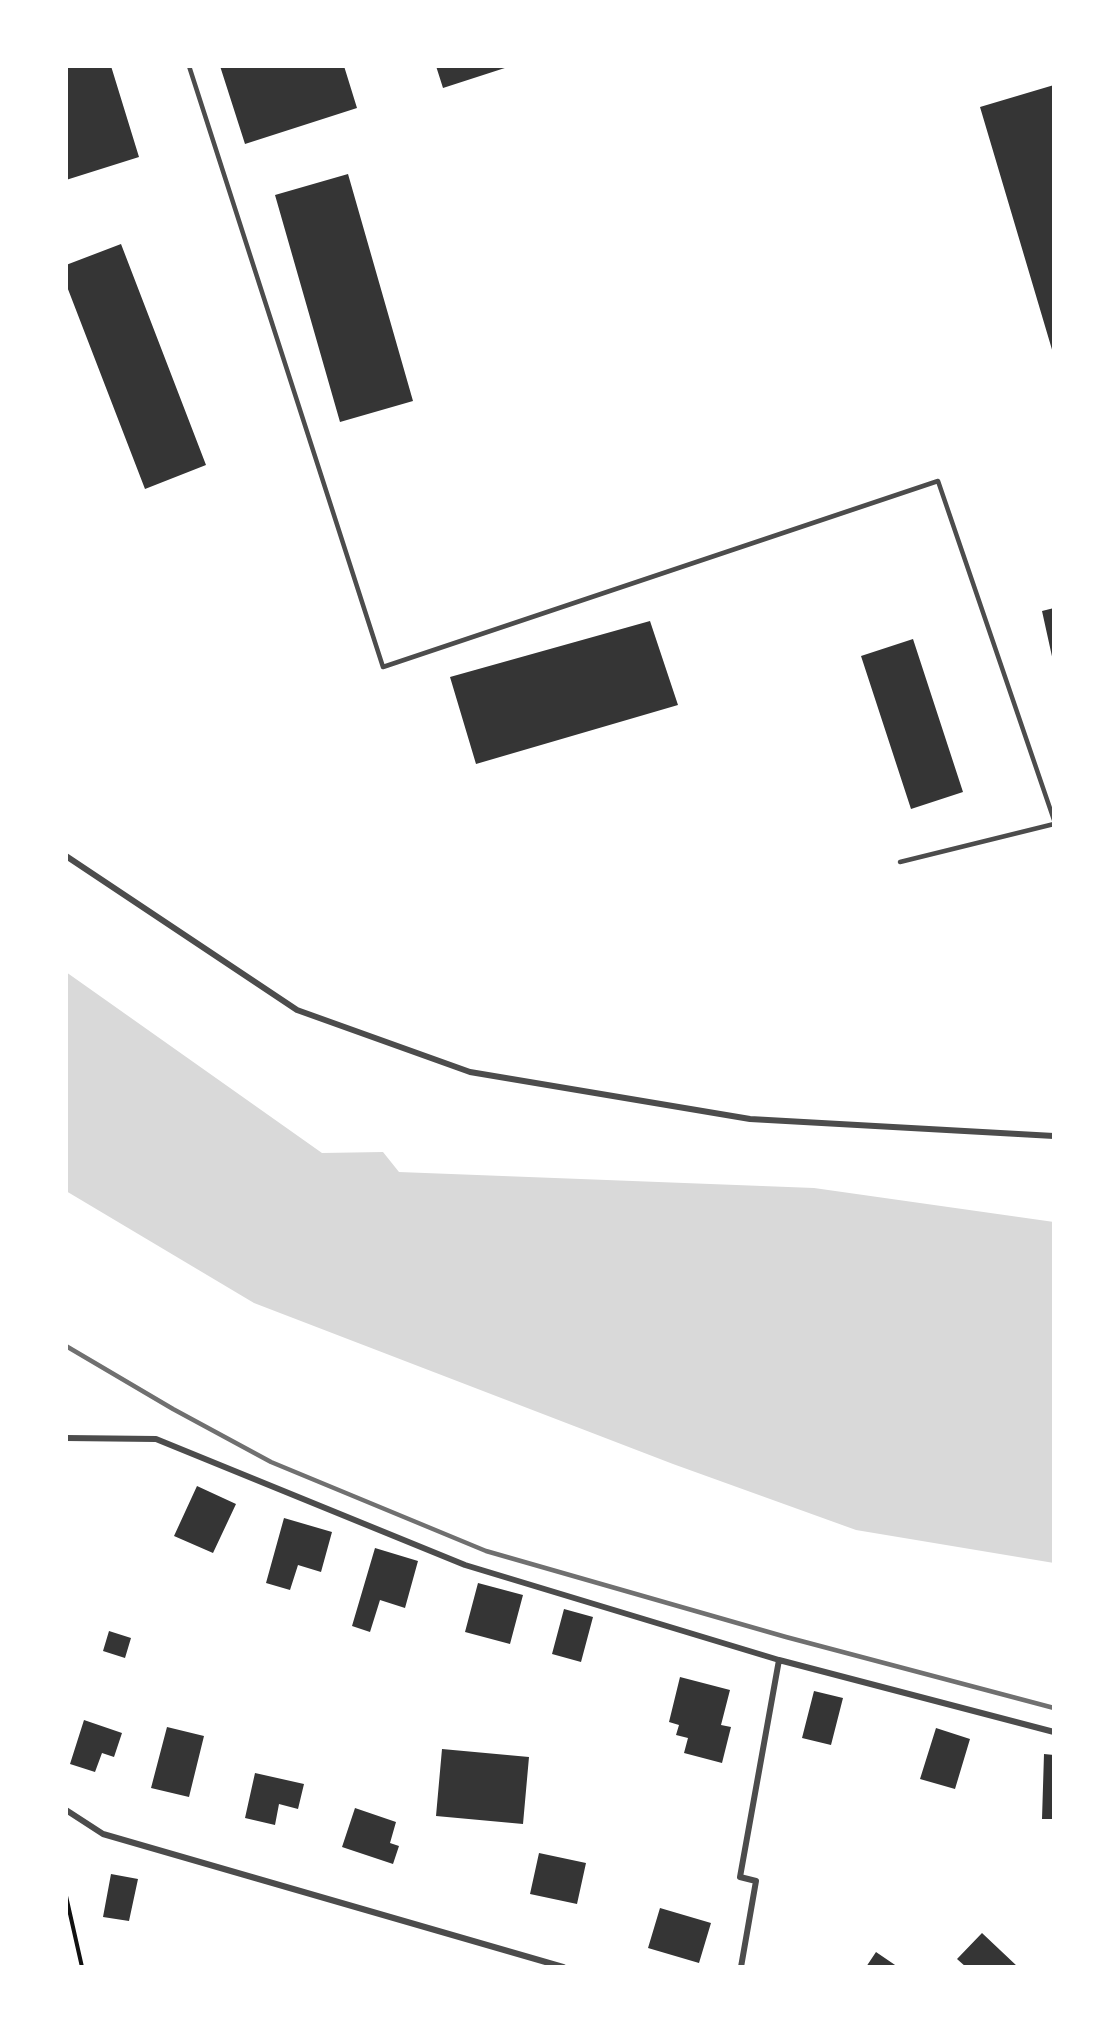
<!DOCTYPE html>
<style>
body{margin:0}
#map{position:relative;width:1120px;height:2033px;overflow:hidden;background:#fff;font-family:"DejaVu Sans",sans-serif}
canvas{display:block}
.frame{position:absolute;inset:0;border:68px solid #fff;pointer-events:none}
</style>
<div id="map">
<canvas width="1120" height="2033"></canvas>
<div class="frame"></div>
</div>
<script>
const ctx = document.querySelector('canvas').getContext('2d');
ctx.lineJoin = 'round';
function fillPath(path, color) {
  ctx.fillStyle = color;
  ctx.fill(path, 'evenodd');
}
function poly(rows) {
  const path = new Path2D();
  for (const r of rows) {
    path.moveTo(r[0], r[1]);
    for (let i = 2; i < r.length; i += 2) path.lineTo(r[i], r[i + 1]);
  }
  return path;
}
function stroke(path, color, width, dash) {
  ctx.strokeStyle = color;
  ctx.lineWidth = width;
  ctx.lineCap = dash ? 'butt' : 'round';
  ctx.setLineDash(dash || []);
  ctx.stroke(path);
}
const water = poly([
 [66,972,322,1153,383,1152,399,1172,814,1188,1054,1222,1054,1563,856,1530,673,1464,254,1303,66,1191]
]);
const building = poly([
 [66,66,111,66,139,157,66,180],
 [220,66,344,66,357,108,245,144],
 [436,66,511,66,443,88],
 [1054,85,1054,352,1053,353,980,107],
 [348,174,413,401,340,422,275,195],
 [121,244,206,465,145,489,66,284,66,265],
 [1054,608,1054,661,1053,661,1042,611],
 [650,621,678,705,476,764,450,677],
 [913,639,963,792,911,809,861,656],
 [197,1486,236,1504,213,1553,174,1536],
 [284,1518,332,1532,321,1572,298,1565,290,1590,266,1583],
 [375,1548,418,1561,405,1608,380,1600,370,1632,352,1626],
 [478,1583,523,1595,510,1644,465,1632],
 [564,1609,593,1617,581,1662,552,1654],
 [109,1631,131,1638,125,1658,103,1651],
 [680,1677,730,1690,721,1725,731,1727,722,1763,684,1753,688,1738,676,1735,679,1725,669,1722],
 [814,1691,843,1698,831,1745,802,1738],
 [84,1720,122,1733,114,1757,102,1753,95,1772,70,1764],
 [167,1727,204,1736,189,1797,151,1788],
 [936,1728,970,1739,955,1789,920,1779],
 [442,1749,529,1757,523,1824,436,1816],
 [1044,1754,1054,1755,1054,1819,1042,1819],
 [255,1773,304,1784,298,1809,279,1804,275,1825,245,1818],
 [355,1808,396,1822,390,1843,399,1846,393,1864,342,1847],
 [539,1853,586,1863,577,1904,530,1894],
 [111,1874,138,1879,129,1921,103,1917],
 [660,1908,711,1923,699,1963,648,1948],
 [982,1933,1018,1967,966,1967,957,1959],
 [876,1952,898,1967,866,1967]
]);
const path = poly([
 [66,1896,82,1967]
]);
const service = poly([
 [189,66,383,667,938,481,1054,820],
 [900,862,1054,824]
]);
const minor = poly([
 [66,856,297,1010,470,1072,750,1119,1054,1136],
 [66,1438,156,1439,465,1565,779,1660,1054,1732],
 [66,1810,103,1834,563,1967],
 [741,1967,756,1881,740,1877,779,1660]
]);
const rail = poly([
 [66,1346,173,1409,271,1462,486,1551,786,1637,1054,1708]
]);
fillPath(water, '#d9d9d9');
fillPath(building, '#353535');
stroke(path, '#111', 4);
stroke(service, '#4c4c4c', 4.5);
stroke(minor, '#4c4c4c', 6);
stroke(rail, '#707070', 4.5);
</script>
